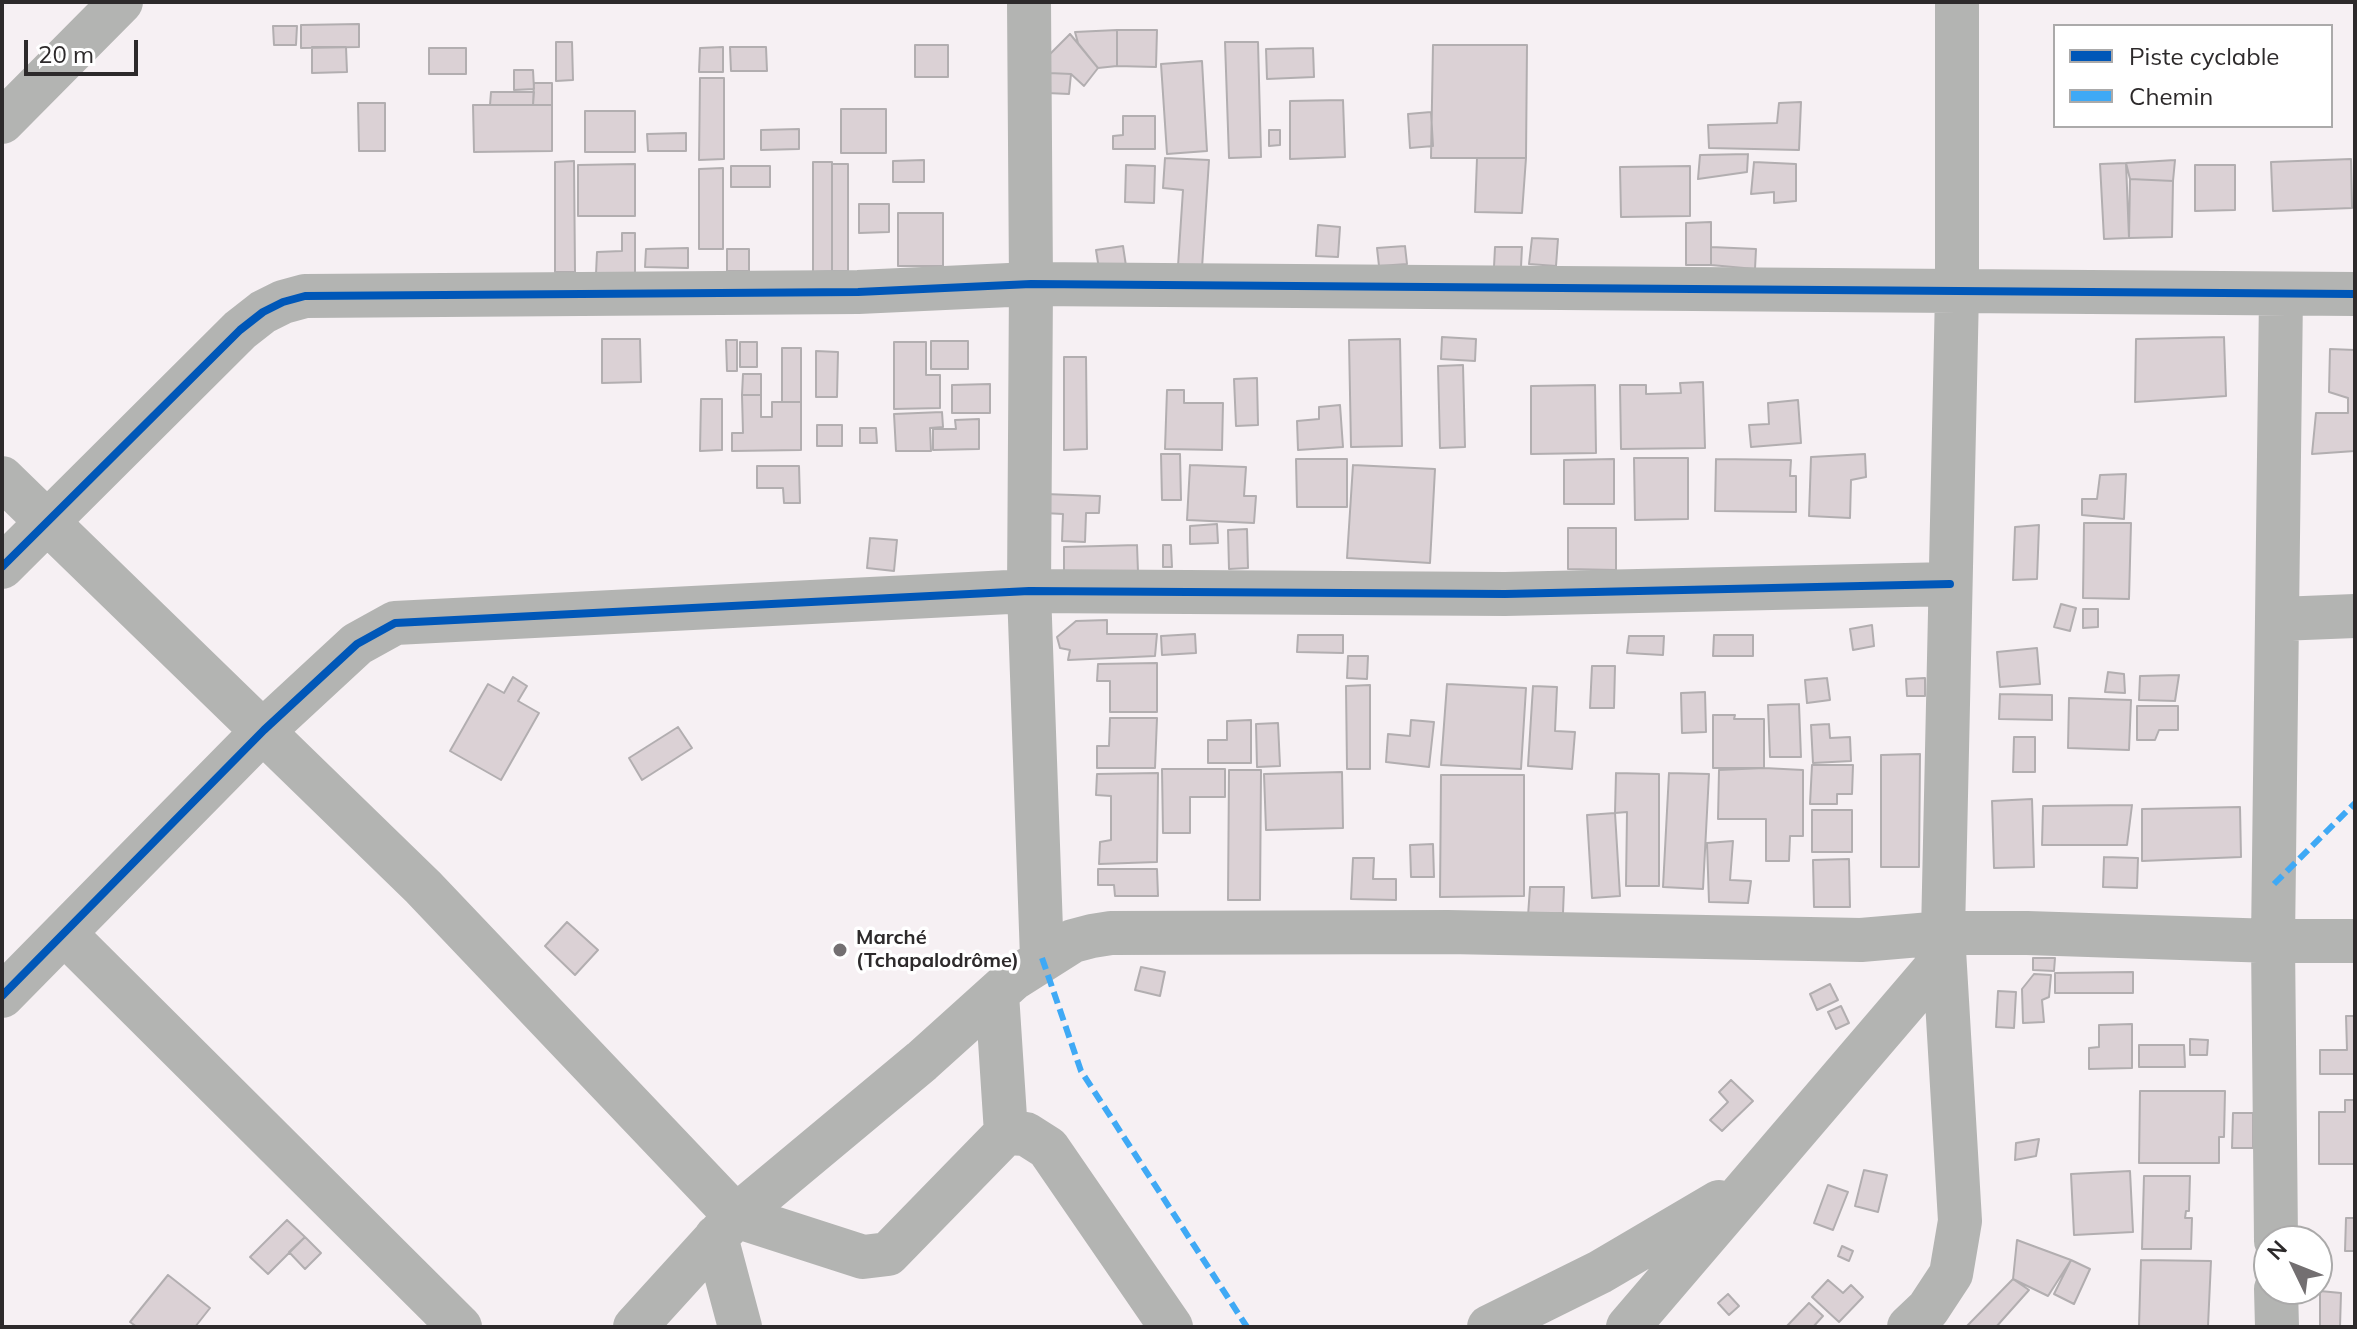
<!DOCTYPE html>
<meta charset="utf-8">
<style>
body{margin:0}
#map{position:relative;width:2357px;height:1329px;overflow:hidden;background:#f6f0f3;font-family:Mulish,sans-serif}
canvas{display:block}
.frame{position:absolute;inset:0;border:4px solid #2d2a2b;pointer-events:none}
.legend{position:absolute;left:2053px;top:24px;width:280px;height:104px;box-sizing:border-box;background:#fff;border:2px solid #abaaaa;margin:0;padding:10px 14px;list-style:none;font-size:24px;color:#2d2a2b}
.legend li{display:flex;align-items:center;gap:16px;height:40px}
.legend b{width:40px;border:2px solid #abaaaa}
.north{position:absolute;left:2253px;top:1225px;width:80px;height:80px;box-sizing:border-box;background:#fff;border:2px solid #abaaaa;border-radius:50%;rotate:313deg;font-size:22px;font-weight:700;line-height:32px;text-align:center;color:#2d2a2b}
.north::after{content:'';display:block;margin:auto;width:28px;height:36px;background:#736f71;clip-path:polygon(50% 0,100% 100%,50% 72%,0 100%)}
.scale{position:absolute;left:24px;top:40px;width:114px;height:36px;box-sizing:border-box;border:4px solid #2d2a2b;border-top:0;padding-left:10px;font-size:24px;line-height:28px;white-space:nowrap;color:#2d2a2b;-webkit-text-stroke:6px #fff;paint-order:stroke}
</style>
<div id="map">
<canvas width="2357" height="1329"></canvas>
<div class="frame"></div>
<ul class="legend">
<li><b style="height:10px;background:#0057b8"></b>Piste cyclable</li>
<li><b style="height:10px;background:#3fa9f5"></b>Chemin</li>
</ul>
<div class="north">N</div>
<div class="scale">20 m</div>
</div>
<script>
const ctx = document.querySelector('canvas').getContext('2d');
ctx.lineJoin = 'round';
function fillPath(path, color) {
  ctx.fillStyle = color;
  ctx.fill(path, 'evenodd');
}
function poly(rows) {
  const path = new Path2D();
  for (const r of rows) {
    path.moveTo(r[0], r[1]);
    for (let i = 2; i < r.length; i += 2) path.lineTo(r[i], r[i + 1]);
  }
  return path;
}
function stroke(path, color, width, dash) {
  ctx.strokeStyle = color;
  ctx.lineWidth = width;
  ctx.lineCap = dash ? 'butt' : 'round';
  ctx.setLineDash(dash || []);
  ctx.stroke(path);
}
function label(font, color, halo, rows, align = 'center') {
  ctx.font = font + ' Mulish,sans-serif';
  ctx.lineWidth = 7;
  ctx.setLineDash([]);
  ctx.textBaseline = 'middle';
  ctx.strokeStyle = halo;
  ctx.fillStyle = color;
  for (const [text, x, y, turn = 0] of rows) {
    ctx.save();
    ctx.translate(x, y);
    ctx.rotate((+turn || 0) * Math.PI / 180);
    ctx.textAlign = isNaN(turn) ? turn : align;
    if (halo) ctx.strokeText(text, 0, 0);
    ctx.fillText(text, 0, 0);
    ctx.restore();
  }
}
const building = poly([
 [359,24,359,47,301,48,301,25,359,24],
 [273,26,297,26,296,45,274,45,273,26],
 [1117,30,1117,66,1098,68,1078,43,1075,32,1117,30],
 [1117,30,1157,30,1156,67,1117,66,1117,30],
 [1070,34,1098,68,1084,86,1071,74,1049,73,1040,64,1070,34],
 [556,42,572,42,573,80,556,81,556,42],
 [1225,42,1258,42,1261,157,1229,158,1225,42],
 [915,45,948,45,948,77,915,77,915,45],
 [1433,45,1527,45,1526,158,1431,158,1433,45],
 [312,47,346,47,347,72,312,73,312,47],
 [723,47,723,72,699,72,700,48,723,47],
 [730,47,766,47,767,71,731,71,730,47],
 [429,48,466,48,466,74,429,74,429,48],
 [1313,48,1314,77,1267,79,1266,49,1313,48],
 [1202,61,1207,151,1167,154,1161,64,1202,61],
 [514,70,533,70,534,89,514,90,514,70],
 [1049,73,1071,74,1069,94,1047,93,1049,73],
 [700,78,724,78,724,159,699,160,700,78],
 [534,83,552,83,552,105,533,105,534,83],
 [491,92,534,92,533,105,490,105,491,92],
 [1343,100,1345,157,1290,159,1290,101,1343,100],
 [1801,102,1799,150,1709,148,1708,125,1777,123,1779,103,1801,102],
 [358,103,385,103,385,151,359,151,358,103],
 [473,105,552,105,552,151,474,152,473,105],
 [841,109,886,109,886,153,841,153,841,109],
 [585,111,635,111,635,152,585,152,585,111],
 [1431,112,1433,146,1410,148,1408,114,1431,112],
 [1123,116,1155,116,1155,149,1113,149,1113,136,1123,135,1123,116],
 [799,129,799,149,761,150,761,130,799,129],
 [1269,130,1280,130,1280,145,1269,146,1269,130],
 [686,133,686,151,648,151,647,134,686,133],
 [1748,154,1747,172,1698,179,1700,155,1748,154],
 [1165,158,1209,160,1202,268,1178,266,1183,190,1163,188,1165,158],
 [1477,158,1526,158,1522,213,1475,212,1477,158],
 [2351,159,2352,208,2273,211,2271,162,2351,159],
 [924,160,924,182,893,182,893,161,924,160],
 [2175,160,2173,181,2130,179,2126,163,2175,160],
 [574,161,575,272,555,272,555,162,574,161],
 [813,162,832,162,832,271,813,272,813,162],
 [1754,162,1796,164,1796,201,1774,203,1774,192,1751,194,1754,162],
 [2126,163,2129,238,2104,239,2100,164,2126,163],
 [635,164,635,216,578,216,578,165,635,164],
 [832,164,848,164,848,271,832,271,832,164],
 [1126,165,1155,166,1154,203,1125,202,1126,165],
 [2195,165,2235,165,2235,210,2195,211,2195,165],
 [731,166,770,166,770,187,731,187,731,166],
 [1690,166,1690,216,1621,217,1620,167,1690,166],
 [723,168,723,249,699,249,699,169,723,168],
 [2130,179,2173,181,2172,237,2129,238,2130,179],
 [859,204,889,204,889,232,859,233,859,204],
 [898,213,943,213,943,266,898,266,898,213],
 [1711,222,1711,265,1686,265,1686,223,1711,222],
 [1318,225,1340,227,1338,257,1316,256,1318,225],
 [622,233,635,233,635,273,596,274,597,252,622,251,622,233],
 [1532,238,1558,239,1556,266,1529,264,1532,238],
 [1123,246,1126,266,1099,269,1096,250,1123,246],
 [1405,246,1407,264,1379,266,1377,248,1405,246],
 [1495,247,1522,247,1521,267,1494,267,1495,247],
 [1711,247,1756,249,1755,269,1711,265,1711,247],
 [688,248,688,268,645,267,646,249,688,248],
 [727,249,749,249,749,271,727,271,727,249],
 [1442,337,1476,339,1475,361,1441,359,1442,337],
 [2224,337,2226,396,2135,402,2136,339,2224,337],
 [602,339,640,339,641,382,602,383,602,339],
 [1400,339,1402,446,1351,447,1349,340,1400,339],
 [726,340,737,340,737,371,727,371,726,340],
 [931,341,968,341,968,369,931,369,931,341],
 [740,342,757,342,757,367,740,367,740,342],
 [894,342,926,342,926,375,940,375,940,408,894,409,894,342],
 [782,348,801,348,801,402,782,402,782,348],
 [2330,349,2355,350,2355,451,2312,454,2316,413,2348,413,2348,398,2329,392,2330,349],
 [816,351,838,352,837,397,816,397,816,351],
 [1064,357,1086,357,1087,449,1064,450,1064,357],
 [1463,365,1465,447,1440,448,1438,366,1463,365],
 [743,374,761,374,761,395,742,395,743,374],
 [1257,378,1258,425,1236,426,1234,379,1257,378],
 [1703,382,1705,448,1621,449,1620,385,1646,385,1646,394,1681,393,1680,383,1703,382],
 [990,384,990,413,952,413,952,385,990,384],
 [1595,385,1596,453,1531,454,1531,386,1595,385],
 [1167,390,1184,390,1184,403,1223,403,1222,450,1165,449,1167,390],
 [742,395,761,395,761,417,772,417,772,402,801,402,801,450,732,451,732,433,743,433,742,395],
 [701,399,722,399,722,450,700,451,701,399],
 [1798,400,1801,443,1751,447,1749,425,1769,424,1768,403,1798,400],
 [1340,405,1343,447,1298,450,1297,421,1319,419,1319,407,1340,405],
 [942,412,943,427,930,428,931,451,896,451,894,414,942,412],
 [979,419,979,449,933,450,933,429,956,429,955,420,979,419],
 [817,425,842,425,842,446,817,446,817,425],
 [860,428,876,428,877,443,860,443,860,428],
 [1161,454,1180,454,1181,500,1162,500,1161,454],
 [1865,454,1866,477,1851,480,1850,518,1809,516,1811,457,1865,454],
 [1634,458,1688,458,1688,519,1635,520,1634,458],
 [1296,459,1347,459,1347,507,1297,507,1296,459],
 [1614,459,1614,504,1564,504,1564,460,1614,459],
 [1716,459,1791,460,1790,476,1796,476,1796,512,1715,511,1716,459],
 [1190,465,1246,467,1244,496,1256,496,1254,523,1187,520,1190,465],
 [1353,465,1435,469,1430,563,1347,558,1353,465],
 [757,466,799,466,800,503,784,503,783,488,757,488,757,466],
 [2126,474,2124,519,2082,515,2082,499,2097,499,2100,475,2126,474],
 [1045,494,1100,496,1099,513,1086,513,1085,542,1062,541,1063,514,1044,513,1045,494],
 [2084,523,2131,523,2129,599,2083,598,2084,523],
 [1217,524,1218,543,1190,544,1190,526,1217,524],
 [2039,525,2037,579,2013,580,2015,527,2039,525],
 [1568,528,1616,528,1616,570,1568,569,1568,528],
 [1247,529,1248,568,1229,569,1228,530,1247,529],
 [870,538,897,540,894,571,867,568,870,538],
 [1137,545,1138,572,1064,574,1064,547,1137,545],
 [1163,545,1171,545,1172,567,1163,567,1163,545],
 [2061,604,2076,608,2070,631,2054,627,2061,604],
 [2083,609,2098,609,2098,627,2083,628,2083,609],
 [1107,620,1107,634,1157,634,1155,656,1068,660,1070,650,1060,648,1057,637,1076,621,1107,620],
 [1872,625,1874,646,1853,650,1850,629,1872,625],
 [1195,634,1196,653,1162,655,1161,636,1195,634],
 [1298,635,1343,635,1343,653,1297,652,1298,635],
 [1714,635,1753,635,1753,656,1713,656,1714,635],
 [1629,636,1664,636,1663,655,1627,653,1629,636],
 [2037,648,2040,684,2000,687,1997,652,2037,648],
 [1348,656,1368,656,1367,679,1347,678,1348,656],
 [1157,663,1157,712,1110,712,1110,681,1097,681,1098,664,1157,663],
 [1592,666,1615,666,1614,708,1590,708,1592,666],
 [2108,672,2124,674,2125,693,2105,692,2108,672],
 [2179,675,2175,701,2139,700,2140,676,2179,675],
 [513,677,527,686,518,701,539,713,501,780,450,751,488,684,504,693,513,677],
 [1827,678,1830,700,1807,703,1805,680,1827,678],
 [1925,678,1925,696,1907,696,1906,679,1925,678],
 [1447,684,1526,688,1521,769,1441,765,1447,684],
 [1370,685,1370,769,1347,769,1346,686,1370,685],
 [1533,686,1557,687,1555,731,1575,732,1572,769,1528,766,1533,686],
 [1705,692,1706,732,1682,733,1681,693,1705,692],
 [2000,694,2052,695,2052,720,1999,719,2000,694],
 [2069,698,2131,700,2129,750,2068,748,2069,698],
 [1799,704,1801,757,1770,757,1768,705,1799,704],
 [2137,706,2178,706,2178,730,2159,730,2155,740,2137,740,2137,706],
 [1713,715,1735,715,1734,719,1764,719,1764,768,1713,768,1713,715],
 [1110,718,1157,718,1155,768,1097,768,1097,746,1109,746,1110,718],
 [1251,720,1251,763,1208,763,1208,740,1227,740,1227,721,1251,720],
 [1411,720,1434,722,1429,767,1386,762,1388,734,1410,736,1411,720],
 [1278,723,1280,766,1257,767,1256,724,1278,723],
 [1829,724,1830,738,1850,737,1851,761,1813,763,1811,725,1829,724],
 [678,727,692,748,642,780,629,758,678,727],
 [2014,737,2035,737,2035,772,2013,772,2014,737],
 [1920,754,1919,867,1881,867,1881,755,1920,754],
 [1812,765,1853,765,1852,794,1837,794,1837,804,1810,804,1812,765],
 [1764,768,1803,770,1803,836,1790,836,1789,861,1766,861,1766,819,1718,819,1719,770,1764,768],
 [1162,769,1225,769,1225,797,1190,797,1190,833,1163,833,1162,769],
 [1229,770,1261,770,1260,900,1228,900,1229,770],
 [1342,772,1343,828,1266,830,1264,774,1342,772],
 [1158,773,1157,862,1099,864,1100,842,1111,840,1111,796,1096,795,1097,774,1158,773],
 [1616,773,1659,774,1659,886,1626,886,1627,812,1615,813,1616,773],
 [1669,773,1709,774,1703,889,1663,887,1669,773],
 [1441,775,1524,775,1524,896,1440,897,1441,775],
 [2032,799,2034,867,1994,868,1992,801,2032,799],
 [2132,805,2127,845,2042,845,2043,806,2132,805],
 [2240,807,2241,857,2142,861,2142,809,2240,807],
 [1812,810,1852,810,1852,852,1812,852,1812,810],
 [1615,813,1620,896,1592,898,1587,815,1615,813],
 [1733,841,1730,880,1751,881,1748,903,1709,902,1707,843,1733,841],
 [1433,844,1434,877,1411,877,1410,845,1433,844],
 [2104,857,2138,858,2137,888,2103,887,2104,857],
 [1353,858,1374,858,1373,879,1396,879,1396,900,1351,899,1353,858],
 [1849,859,1850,907,1814,907,1813,860,1849,859],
 [1098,869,1157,869,1158,896,1115,896,1114,885,1098,885,1098,869],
 [1530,887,1564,887,1563,913,1528,916,1530,887],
 [567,922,598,950,575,975,545,946,567,922],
 [2033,958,2055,958,2054,971,2033,970,2033,958],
 [1141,967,1165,972,1160,996,1135,990,1141,967],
 [2133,972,2133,993,2055,993,2055,973,2133,972],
 [2034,974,2051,975,2049,997,2042,1000,2044,1022,2023,1023,2022,989,2034,974],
 [1830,984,1838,1000,1817,1010,1810,994,1830,984],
 [1998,991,2016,992,2014,1028,1996,1027,1998,991],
 [1841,1006,1849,1023,1836,1029,1828,1012,1841,1006],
 [2346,1016,2355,1016,2355,1074,2320,1074,2320,1050,2347,1050,2346,1016],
 [2132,1024,2132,1068,2089,1069,2089,1048,2099,1047,2099,1025,2132,1024],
 [2190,1039,2208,1040,2207,1055,2190,1055,2190,1039],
 [2139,1045,2184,1045,2185,1067,2139,1067,2139,1045],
 [1731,1080,1753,1101,1722,1131,1710,1120,1728,1102,1719,1092,1731,1080],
 [2140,1091,2225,1091,2224,1137,2219,1137,2219,1163,2139,1163,2140,1091],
 [2345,1100,2355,1100,2355,1164,2319,1164,2319,1112,2345,1112,2345,1100],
 [2233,1113,2253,1113,2253,1148,2232,1148,2233,1113],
 [2039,1139,2036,1156,2015,1160,2016,1143,2039,1139],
 [1864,1170,1887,1175,1878,1212,1855,1206,1864,1170],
 [2130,1171,2133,1232,2074,1235,2071,1174,2130,1171],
 [2144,1176,2190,1176,2189,1211,2186,1211,2185,1218,2192,1218,2191,1249,2142,1249,2144,1176],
 [1828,1185,1848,1192,1833,1230,1814,1223,1828,1185],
 [2346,1218,2355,1218,2355,1251,2345,1251,2346,1218],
 [287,1220,305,1237,268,1274,250,1257,287,1220],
 [305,1237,321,1253,305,1269,289,1252,305,1237],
 [2017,1240,2071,1260,2048,1296,2013,1279,2017,1240],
 [1842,1246,1853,1251,1849,1261,1838,1256,1842,1246],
 [2071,1260,2090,1269,2074,1304,2054,1294,2071,1260],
 [2141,1260,2211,1261,2208,1326,2139,1326,2141,1260],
 [168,1275,210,1308,195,1327,137,1327,130,1322,168,1275],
 [2013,1279,2029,1290,1996,1327,1966,1327,2013,1279],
 [1828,1280,1843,1293,1851,1285,1863,1297,1839,1322,1812,1297,1828,1280],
 [2320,1291,2341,1293,2340,1327,2320,1327,2320,1291],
 [1728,1294,1739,1306,1729,1315,1718,1303,1728,1294],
 [1809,1303,1823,1316,1813,1327,1786,1327,1809,1303]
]);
const minor = poly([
 [1029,2,1031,284,1029,591,1042,958],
 [2,122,121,2],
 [2,478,423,887,736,1216,863,1257,888,1254,1006,1133,1026,1134,1048,1148,1171,1327],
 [2,567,240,330,263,312,283,302,305,296,858,292,1031,284,2355,294],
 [2279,619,2355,616],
 [64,933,460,1327],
 [997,994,1006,1133],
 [2,996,264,730,357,644,395,623,1029,591,1505,594,1950,584],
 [716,1237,740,1327],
 [2276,1241,2273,941,2281,294],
 [2276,1289,2277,1327],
 [635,1327,736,1216,922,1061,1013,979,1073,941,1092,936,1111,933,1448,932,1861,940,1943,933,2027,933,2273,941,2355,941],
 [1489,1327,1600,1272,1719,1202],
 [1628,1327,1943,959],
 [1909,1327,1928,1309,1951,1274,1960,1221,1943,933,1957,292,1957,2]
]);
const quiet = poly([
 [2274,884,2355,803],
 [1042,958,1081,1071,1247,1327]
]);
const cycleway = poly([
 [2,567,240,330,263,312,283,302,305,296,858,292,1031,284,2355,294],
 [2,996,264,730,357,644,395,623,1029,591,1505,594,1950,584]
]);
const markers = [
 [840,950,8,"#736f71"]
];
const poiNames = [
 ["Marché",856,938],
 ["(Tchapalodrôme)",856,961]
];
fillPath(building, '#dbd1d5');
stroke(building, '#b2aeb0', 2);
stroke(minor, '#b3b4b2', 44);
stroke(quiet, '#3fa9f5', 6, [12, 6]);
stroke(cycleway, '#0057b8', 8);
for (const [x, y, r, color] of markers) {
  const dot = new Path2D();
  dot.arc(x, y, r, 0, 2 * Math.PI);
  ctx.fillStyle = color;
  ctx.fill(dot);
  stroke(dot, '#fff', 3);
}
label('bold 20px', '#2d2a2b', '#fff', poiNames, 'left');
</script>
